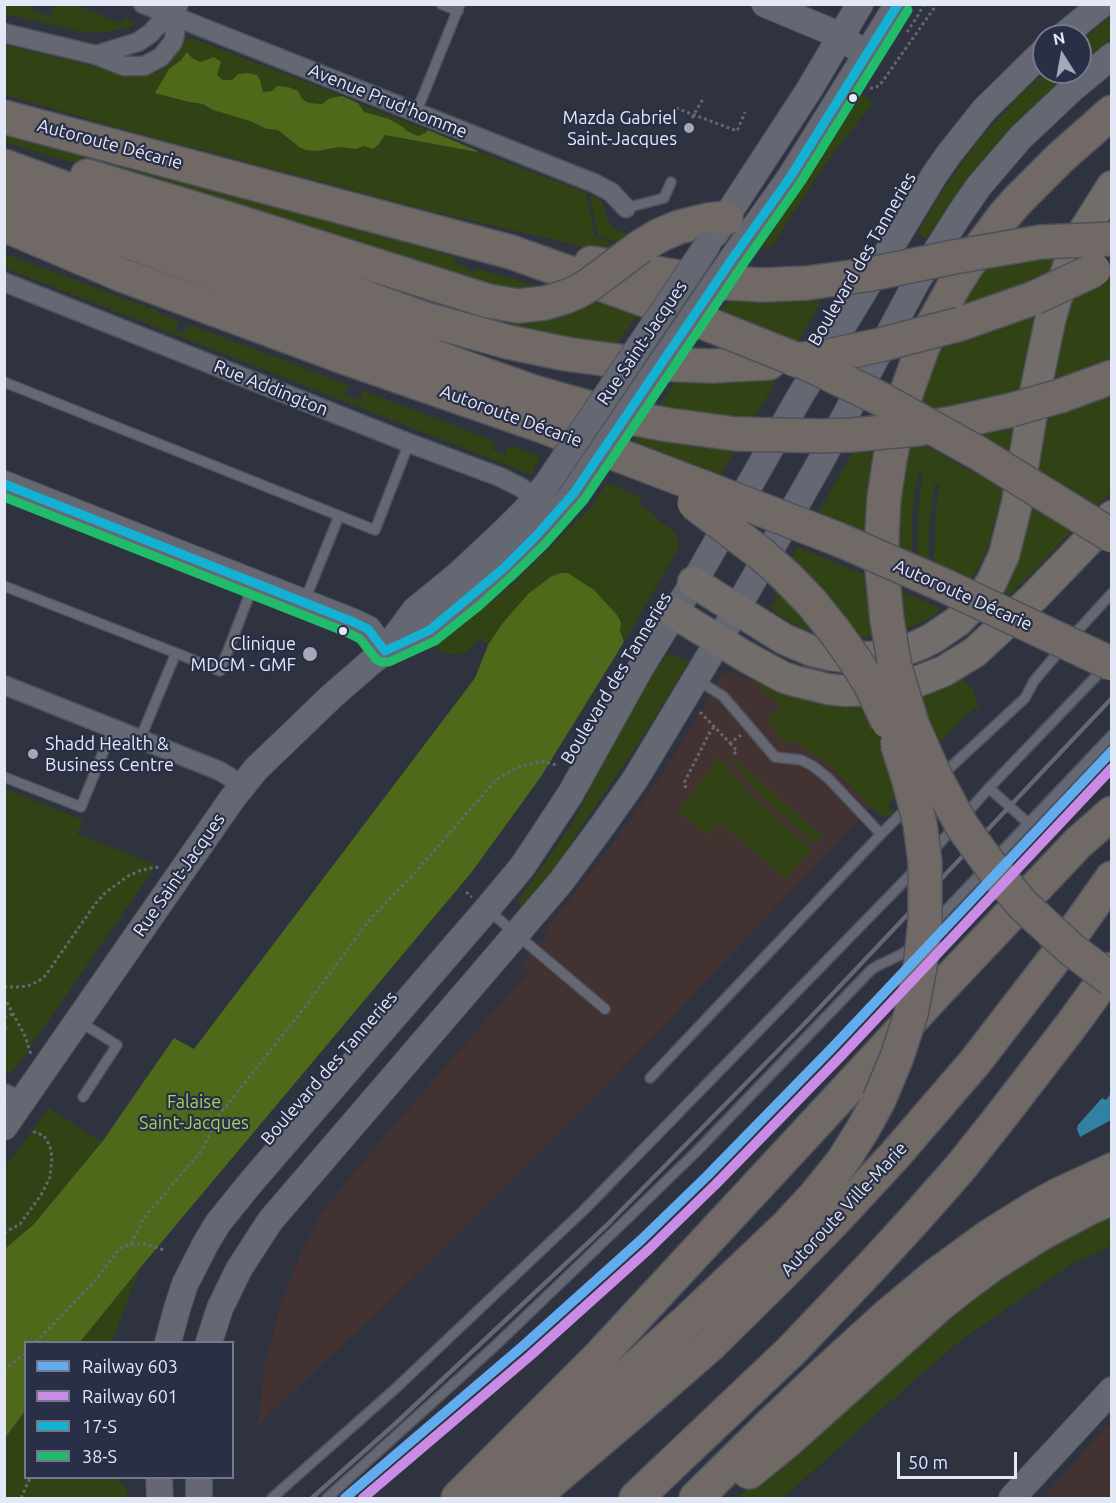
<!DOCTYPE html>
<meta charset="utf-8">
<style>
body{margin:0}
#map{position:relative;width:1116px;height:1503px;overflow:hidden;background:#2f323f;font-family:Ubuntu,sans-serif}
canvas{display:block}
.frame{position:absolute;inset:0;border:6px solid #e3e8f7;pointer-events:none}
.legend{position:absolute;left:24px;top:1341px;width:210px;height:138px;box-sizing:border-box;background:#282f46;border:2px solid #73798d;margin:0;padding:8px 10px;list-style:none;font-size:18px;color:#e3e8f7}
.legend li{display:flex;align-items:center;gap:12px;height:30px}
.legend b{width:30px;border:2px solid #73798d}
.north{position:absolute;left:1032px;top:24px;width:60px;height:60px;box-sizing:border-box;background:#282f46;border:2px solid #73798d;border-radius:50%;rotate:349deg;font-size:16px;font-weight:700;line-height:24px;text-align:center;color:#e3e8f7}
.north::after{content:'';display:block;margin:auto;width:21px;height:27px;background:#a4a8b7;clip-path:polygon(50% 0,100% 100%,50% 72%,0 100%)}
.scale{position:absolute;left:897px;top:1452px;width:120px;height:27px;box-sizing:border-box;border:3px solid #e3e8f7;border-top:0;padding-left:8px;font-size:18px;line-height:21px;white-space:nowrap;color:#e3e8f7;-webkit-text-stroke:4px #282f46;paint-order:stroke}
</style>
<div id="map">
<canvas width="1116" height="1503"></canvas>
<div class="frame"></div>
<ul class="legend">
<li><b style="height:8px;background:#60acee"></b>Railway 603</li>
<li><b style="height:8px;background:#ca8be6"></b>Railway 601</li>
<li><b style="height:8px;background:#13b2d5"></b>17-S</li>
<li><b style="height:8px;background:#20bc6c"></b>38-S</li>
</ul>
<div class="north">N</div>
<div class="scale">50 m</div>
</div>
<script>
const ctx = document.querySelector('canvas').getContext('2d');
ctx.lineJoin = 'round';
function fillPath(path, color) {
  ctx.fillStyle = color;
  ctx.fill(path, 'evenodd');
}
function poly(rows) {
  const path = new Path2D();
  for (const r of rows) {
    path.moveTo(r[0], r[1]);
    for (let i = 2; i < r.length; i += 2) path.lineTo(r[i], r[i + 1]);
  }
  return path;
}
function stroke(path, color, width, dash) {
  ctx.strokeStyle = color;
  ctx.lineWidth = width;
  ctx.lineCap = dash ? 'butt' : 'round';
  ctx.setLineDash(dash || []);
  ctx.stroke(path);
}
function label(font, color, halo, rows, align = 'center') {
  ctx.font = font + ' Ubuntu,sans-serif';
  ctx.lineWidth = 4.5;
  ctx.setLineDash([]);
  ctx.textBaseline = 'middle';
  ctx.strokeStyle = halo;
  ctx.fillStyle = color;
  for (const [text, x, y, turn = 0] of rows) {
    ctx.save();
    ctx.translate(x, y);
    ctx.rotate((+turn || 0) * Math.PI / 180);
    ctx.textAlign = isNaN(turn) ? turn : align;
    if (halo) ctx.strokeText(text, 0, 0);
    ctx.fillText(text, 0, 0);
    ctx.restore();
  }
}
const industrial = poly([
 [728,672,735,673,752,680,773,698,877,801,614,1078,504,1189,426,1266,258,1425,264,1367,281,1303,300,1254,321,1213,388,1132,529,971,521,964,549,932,546,929,609,849,660,777,702,710,721,676],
 [1111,1422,1111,1498,1042,1498,1092,1443]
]);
const green = poly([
 [5,4,32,5,30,9,50,17,55,5,76,5,121,23,124,18,136,23,130,27,107,32,95,33,82,32,5,14],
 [1111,15,1111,39,1080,66,1080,42],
 [192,38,342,96,330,98,322,104,309,103,302,99,298,91,272,91,263,92,261,86,238,74,232,80,223,80,217,75,221,62,214,57,209,58,200,62,192,58,181,60,169,69,189,102,203,104,213,110,250,121,267,129,278,130,299,147,333,149,340,147,348,148,363,146,373,149,378,145,385,135,477,152,491,156,586,193,595,237,624,248,615,254,434,212,119,128,5,95,5,45,136,76,143,76,158,72,165,68,172,61,182,41,185,39],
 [1046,72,1073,72,1047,94,987,155,969,177,926,239,918,233,942,191,980,138,1020,95],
 [861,95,874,102,823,167,773,245,771,247,761,248,808,179],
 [358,103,428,130,425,133,418,136,407,131,403,127,389,119,364,112],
 [4,134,348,225,348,229,354,230,355,227,455,257,456,263,467,268,473,273,475,268,554,291,526,297,56,158,5,142],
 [590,195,593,196,602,201,607,218,613,227,624,233,630,233,638,230,627,245,598,236],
 [240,232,479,308,584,298,637,316,618,343,590,341,524,328,453,310,384,287],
 [5,254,158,311,157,313,179,321,175,330,184,333,188,324,349,385,344,395,360,400,362,390,497,442,492,449,505,455,507,446,513,448,514,446,541,457,533,470,535,472,532,475,5,268],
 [1056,256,1058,268,1013,288,963,306,960,303,984,265],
 [1111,275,1111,358,1064,376,1053,377,1071,295],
 [828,289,798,342,722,311,734,293],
 [1038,310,1026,388,970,402,933,409,917,401,939,345],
 [780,374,755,418,703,413,659,406,678,377],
 [1111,393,1111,492,1097,506,1038,469,1047,416],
 [1018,424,1011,453,978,434],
 [639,435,736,449,721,475,634,442],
 [923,444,1003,489,989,545,981,564,971,579,934,562,935,520,939,484,935,483,929,526,929,560,917,555,918,512,923,473,918,473,915,492,912,520,912,552,896,545,897,518,907,445],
 [883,448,873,536,818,513,854,450],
 [607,483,641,497,639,504,653,513,658,520,674,531,680,546,624,642,620,631,621,622,502,624,488,645,481,639,464,653,449,655,441,651,435,645,498,596,519,578,578,520,587,509,589,510],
 [1032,506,1072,531,1009,596,1001,593,1011,577,1019,556],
 [798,547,874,579,880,637,852,638,788,564],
 [776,585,821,635,801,628,775,613,769,606,777,602,774,590],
 [902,591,942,609,930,618,903,631,900,612,903,611],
 [669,653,689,662,642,738,582,826,556,868,526,910,517,902,570,827,584,801,614,737,646,681],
 [961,678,973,689,979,707,968,713,936,746,918,696],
 [752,680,766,684,786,693,809,700,831,704,866,705,877,727,890,762,899,794,888,805,894,813,890,816,881,815,875,811,827,762,794,742,782,741,767,719,781,707,773,698],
 [723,749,823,836,815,844,753,788],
 [719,756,749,794,812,849,786,879,719,822,707,835,678,811,694,791],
 [5,789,83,820,77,834,152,863,155,867,15,1069,9,1073,4,1073],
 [49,1108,102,1142,34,1224,5,1249,4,1169],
 [1111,1214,1111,1246,1070,1265,964,1338,918,1377,783,1498,737,1498,920,1338,978,1292,1037,1253],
 [140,1268,112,1342,80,1342],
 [25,1411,26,1478,116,1478,127,1489,127,1498,5,1498,4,1438]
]);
const forest = poly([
 [187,52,192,58,200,62,214,57,221,62,217,75,223,80,232,80,238,74,247,73,257,75,260,80,263,92,272,91,277,86,288,87,298,91,302,99,309,103,322,104,330,98,342,96,358,103,364,112,389,119,403,127,407,131,418,136,425,133,428,130,478,151,477,152,385,135,378,145,373,149,363,146,356,149,340,147,317,151,306,150,299,147,278,130,267,129,250,121,213,110,203,104,189,102,155,93,169,69,181,60],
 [561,573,568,573,594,590,617,615,621,622,620,631,624,642,540,778,471,873,140,1268,80,1342,26,1342,25,1411,5,1438,5,1249,34,1224,102,1142,174,1038,194,1049,475,678,488,645,502,624,528,594,552,576]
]);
const water = poly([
 [1111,1093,1111,1120,1080,1137,1077,1129,1078,1125,1102,1098,1106,1100]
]);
const path = poly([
 [907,32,917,17,924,4],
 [870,88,874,88,880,85,937,4],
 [676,108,737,131,745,112],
 [692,118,704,97],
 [700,712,730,743,741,735],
 [730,743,737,751,733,755],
 [686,788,684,783,710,732,715,726],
 [466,892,472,897],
 [4,987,21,987,30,985,39,981,45,976,96,903,105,893,128,876,139,871,155,867,160,868],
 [4,997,25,1036,30,1052,32,1054],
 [4,1017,13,1014],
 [4,1028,7,1027],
 [4,1233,20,1224,41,1195,50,1177,52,1157,50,1146,44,1136,30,1130],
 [131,1244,143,1219,202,1150,219,1115,305,1007,370,919,412,876,496,780,516,768,541,761,556,765],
 [36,1342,94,1282,120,1248,131,1244,145,1244,164,1250],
 [4,1370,26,1353],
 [21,1498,30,1478]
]);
const service = poly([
 [441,4,458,11],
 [416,113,460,4],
 [626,208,664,198,671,182],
 [4,382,375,530,409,443],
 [4,586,176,653,140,739],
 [305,600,339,516],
 [1071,638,1112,593],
 [176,653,220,671,254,583],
 [942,775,1025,698,1034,681,1062,648],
 [4,777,81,807,113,728],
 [989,788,1028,823],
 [881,834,908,807],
 [931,853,989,788,1104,668],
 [489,911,605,1009],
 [934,923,1112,735],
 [80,1022,117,1045,83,1097],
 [650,1078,881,834,828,778,813,766,801,760,775,757,723,696,697,680],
 [272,1498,395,1389,584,1210,915,870],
 [327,1498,496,1345,626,1220,699,1149,871,970,877,966,902,954,915,945]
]);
const minor = poly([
 [143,4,594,183,611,192,626,208],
 [4,33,96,55,124,66,144,66,161,57,173,42,175,34,175,16,178,6],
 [96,55,138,42,151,33,157,26,175,16],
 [4,282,409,443,500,477,522,488,534,500],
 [4,685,220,771,242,785],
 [4,1093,22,1102]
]);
const secondary = poly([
 [765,4,832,32,854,46],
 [1063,36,1102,4],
 [715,234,809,90,860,4],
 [732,259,791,176,898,4],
 [4,484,351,621,368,629,385,651],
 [387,648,415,610,459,574,505,531,526,510,547,484],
 [4,1127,232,799,256,769,332,696,371,662,385,651,430,630,471,597,520,552,570,498],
 [168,1342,177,1309,185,1284,206,1243,218,1223,252,1181,487,909,522,867,544,834,571,793,641,667,701,570,799,398,935,174,949,154,984,110,1044,51],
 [209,1342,220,1308,239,1269,270,1221,560,883,603,825,636,778,719,640,821,461,917,281,961,212,979,186,1021,137,1072,89,1112,56],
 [159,1478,160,1498],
 [199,1478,199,1498],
 [1012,1498,1112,1390]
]);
const trunk = poly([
 [693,582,784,639,812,651,829,655,845,657,872,657,903,651,919,645,933,638,958,621,981,597,991,583,1004,555,1017,503,1036,388,1050,321,1056,300,1069,264,1085,229,1112,186],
 [674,613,746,657,783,677,795,681,828,689,846,691,879,690,895,688,911,684,944,671,975,652,1034,597,1112,516]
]);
const motorway = poly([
 [4,117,511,252,645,300,715,327],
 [4,166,425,319,508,342,566,354,633,363,711,366,769,363],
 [87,176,223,217,488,301,518,306,545,303],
 [4,195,460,366,534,392,615,415,669,425,736,434],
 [4,225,122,275,349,359,542,426,700,486],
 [640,247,660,235,679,227,708,220,726,218],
 [591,263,711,282,763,285,807,283],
 [960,324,1034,298],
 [1060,396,1112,377],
 [918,429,953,423,1011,410],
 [887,620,882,569,882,533,884,498,890,459,898,420,907,391,922,349,932,326,954,286,968,264,1003,217,1018,200,1060,158,1112,112],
 [749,1472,786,1442,938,1306,967,1283,993,1264,1040,1234,1091,1207,1112,1198],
 [458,1498,597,1359,938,991,1078,843,1112,813],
 [491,1498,688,1320,785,1228,814,1197,843,1161,863,1129,879,1100],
 [532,1498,632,1413,710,1345,781,1275,832,1223,895,1155,975,1062,1059,953,1112,878],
 [636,1498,791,1351,872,1266,915,1219,960,1168,999,1119,1073,1023,1112,969],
 [696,1498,769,1426,831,1367,887,1316,936,1275,988,1237,1036,1207,1060,1194,1112,1170]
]);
const rail = poly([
 [312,1498,396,1423,607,1225,807,1021,1112,698]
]);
const secondaryBridge = poly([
 [547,484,708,244],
 [570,498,732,259]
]);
const motorwayBridge = poly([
 [807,283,866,275,954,257,1040,242,1112,239],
 [1034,298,1094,270],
 [545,303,565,297,577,292,589,285,640,247],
 [715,327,810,365,879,398,978,453,1112,536],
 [795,360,828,356,880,345,960,324],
 [1011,410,1060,396],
 [736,434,822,436,852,435,918,429],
 [700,486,840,540,943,585,1112,664],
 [694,503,760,553,787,577,812,603,836,633,855,660,870,684,888,722],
 [887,620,895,667,912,724,935,776,962,826,993,869,1023,905,1071,949,1112,980],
 [879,1100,897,1057,911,1014,920,967,925,921,925,862,920,824,909,781,897,743]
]);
const bus1 = poly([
 [4,484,351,621,368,629,385,651,430,630,504,568,536,536,574,493,732,259,791,176,898,4]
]);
const bus2 = poly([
 [4,497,346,632,360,639,376,659,381,662,389,662,435,641,479,606,512,576,545,544,584,500,742,266,801,182,908,10]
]);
const rail1 = poly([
 [345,1498,523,1346,641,1240,707,1176,833,1047,1112,751]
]);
const rail2 = poly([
 [363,1498,531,1355,649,1249,715,1185,842,1055,1112,768]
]);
const markers = [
 [853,98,5,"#e3e8f7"],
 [689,128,6,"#a4a8b7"],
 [343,631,5,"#e3e8f7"],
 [310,654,8,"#a4a8b7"],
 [33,754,6,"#a4a8b7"]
];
const streetNames = [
 ["Avenue Prud'homme",388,101,22],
 ["Autoroute Décarie",110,144,15],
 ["Boulevard des Tanneries",862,259,-60],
 ["Rue Saint-Jacques",642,343,-56],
 ["Rue Addington",271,388,22],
 ["Autoroute Décarie",511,416,20],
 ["Autoroute Décarie",963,595,24],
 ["Boulevard des Tanneries",616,678,-59],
 ["Rue Saint-Jacques",179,875,-55],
 ["Boulevard des Tanneries",329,1068,-49],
 ["Autoroute Ville-Marie",844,1209,-47]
];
const poiNames = [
 ["Mazda Gabriel",677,118],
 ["Saint-Jacques",677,139],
 ["Clinique",296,644],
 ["MDCM - GMF",296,665],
 ["Shadd Health &",45,744,"left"],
 ["Business Centre",45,765,"left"]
];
const parkNames = [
 ["Falaise",194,1102],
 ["Saint-Jacques",194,1123]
];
fillPath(industrial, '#433232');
fillPath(green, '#314214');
fillPath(forest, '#4e6919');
fillPath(water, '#3081a2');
stroke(service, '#4d515c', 12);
stroke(minor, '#4d515c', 21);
stroke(secondary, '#4d515c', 28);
stroke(trunk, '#4d515c', 33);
stroke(motorway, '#4d515c', 36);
stroke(path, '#646770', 3, [3, 3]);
stroke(service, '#656872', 9);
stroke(minor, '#656872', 18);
stroke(secondary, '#656872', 26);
stroke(trunk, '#726c6a', 30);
stroke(motorway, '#706966', 33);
stroke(rail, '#656871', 4.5);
stroke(secondaryBridge, '#4d515c', 28, []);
stroke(motorwayBridge, '#4d515c', 36, []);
stroke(secondaryBridge, '#656872', 26);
stroke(motorwayBridge, '#706966', 33);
stroke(bus1, '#13b2d5', 9);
stroke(bus2, '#20bc6c', 9);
stroke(rail1, '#60acee', 10);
stroke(rail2, '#ca8be6', 10);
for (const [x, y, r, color] of markers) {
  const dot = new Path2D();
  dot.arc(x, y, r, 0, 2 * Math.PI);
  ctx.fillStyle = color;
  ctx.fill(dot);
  stroke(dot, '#282f46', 2);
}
label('18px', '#e3e8f7', '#282f46', streetNames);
label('18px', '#e3e8f7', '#282f46', poiNames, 'right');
label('18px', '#a5d15d', '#282f46', parkNames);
</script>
